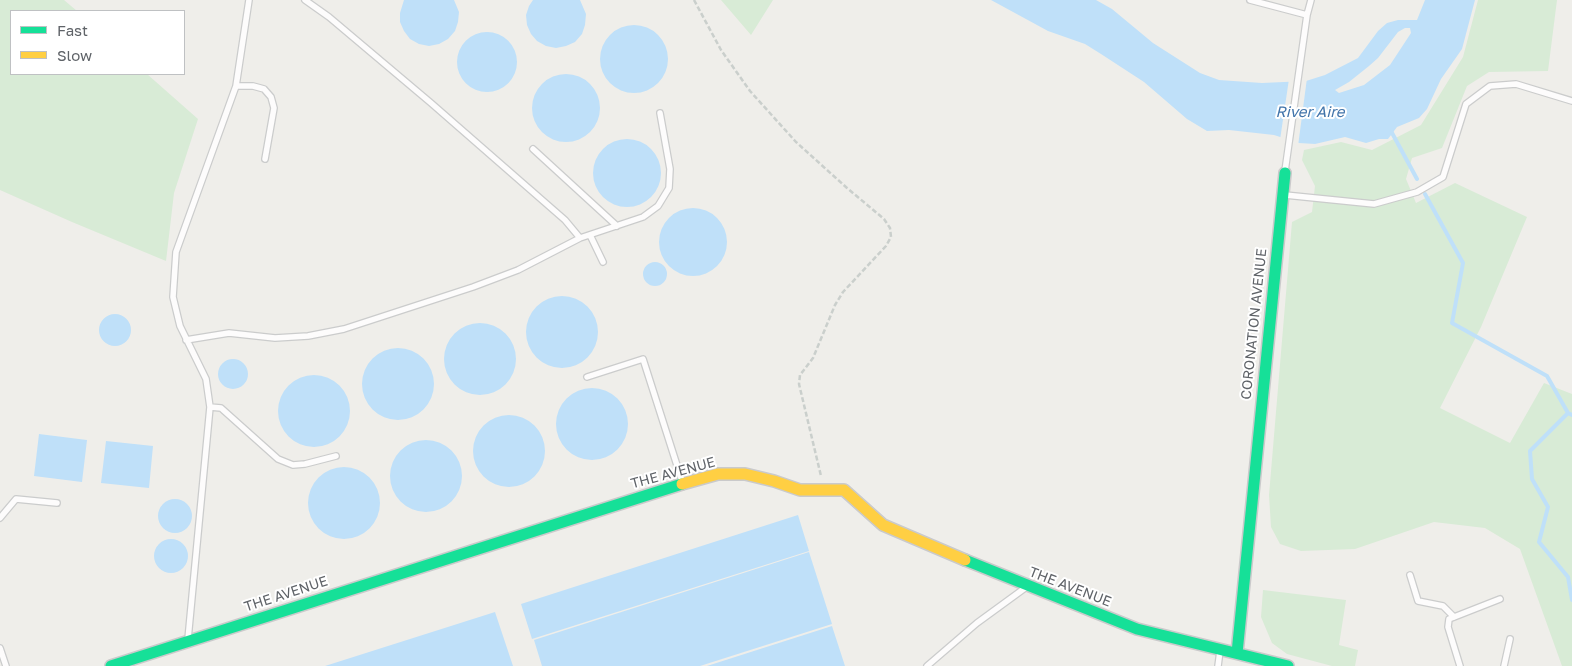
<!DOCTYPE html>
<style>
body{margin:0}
#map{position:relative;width:1572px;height:666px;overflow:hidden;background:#efeeea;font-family:"Golos Text",sans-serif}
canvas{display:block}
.legend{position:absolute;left:10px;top:10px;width:175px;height:65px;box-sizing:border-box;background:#fff;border:1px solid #bfc1c3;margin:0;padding:6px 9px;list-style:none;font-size:15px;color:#5f6368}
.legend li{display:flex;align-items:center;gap:10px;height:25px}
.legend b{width:25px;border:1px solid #bfc1c3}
</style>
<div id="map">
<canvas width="1572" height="666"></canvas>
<ul class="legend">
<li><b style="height:6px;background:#16e098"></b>Fast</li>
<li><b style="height:6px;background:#ffcf43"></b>Slow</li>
</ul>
</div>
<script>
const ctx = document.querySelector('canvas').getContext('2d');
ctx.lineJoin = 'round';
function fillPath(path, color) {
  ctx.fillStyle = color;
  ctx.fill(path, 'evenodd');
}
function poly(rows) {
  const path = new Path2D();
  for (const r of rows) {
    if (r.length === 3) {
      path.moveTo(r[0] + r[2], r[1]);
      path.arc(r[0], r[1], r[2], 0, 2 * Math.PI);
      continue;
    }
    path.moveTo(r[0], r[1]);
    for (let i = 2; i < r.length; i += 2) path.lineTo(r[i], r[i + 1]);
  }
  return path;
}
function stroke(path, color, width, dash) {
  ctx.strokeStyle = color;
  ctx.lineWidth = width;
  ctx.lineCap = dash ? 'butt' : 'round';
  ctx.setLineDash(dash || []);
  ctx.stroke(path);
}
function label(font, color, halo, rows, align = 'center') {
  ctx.font = font + ' "Golos Text",sans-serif';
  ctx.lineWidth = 4;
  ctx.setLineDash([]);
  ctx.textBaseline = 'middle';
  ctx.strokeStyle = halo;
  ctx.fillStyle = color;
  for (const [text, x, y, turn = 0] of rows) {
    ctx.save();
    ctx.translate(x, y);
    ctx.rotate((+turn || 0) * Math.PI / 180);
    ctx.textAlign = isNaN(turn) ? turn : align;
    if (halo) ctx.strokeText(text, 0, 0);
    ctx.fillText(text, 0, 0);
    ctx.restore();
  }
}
const green = poly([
 [0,0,64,0,77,11,11,11,11,74,147,74,198,119,174,193,166,261,72,222,0,190],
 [721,0,773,0,751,35],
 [1478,0,1557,0,1548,71,1489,72,1467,86,1442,148,1412,158,1406,179,1416,203,1455,183,1527,217,1481,327,1440,408,1510,443,1544,383,1572,394,1572,666,1562,666,1520,549,1485,528,1434,522,1355,549,1301,551,1280,544,1271,527,1269,495,1292,222,1312,212,1315,186,1302,160,1304,150,1341,142,1372,150,1421,125,1463,57],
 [1263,590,1346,600,1339,645,1358,650,1355,666,1332,666,1287,654,1272,643,1261,617]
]);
const water = poly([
 [404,0,454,0,459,12,458,22,455,31,448,39,439,44,429,46,419,44,410,39,404,31,400,22,400,13],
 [533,0,580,0,586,14,585,25,582,34,575,42,566,46,556,48,546,46,537,41,531,34,527,25,526,15,529,6],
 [991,0,1096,0,1112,9,1153,43,1200,73,1219,80,1262,83,1306,81,1325,75,1358,58,1378,31,1387,23,1398,20,1417,20,1425,0,1475,0,1462,49,1441,79,1427,109,1419,118,1397,127,1388,139,1379,139,1366,143,1345,137,1315,144,1299,143,1274,135,1229,130,1207,131,1187,119,1144,82,1101,54,1085,44,1048,31],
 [1405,28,1410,28,1411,33,1390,65,1364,85,1339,93,1335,90,1349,82,1369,66,1378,58,1398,32],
 [634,59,34],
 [487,62,30],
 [566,108,34],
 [627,173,34],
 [693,242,34],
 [655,274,12],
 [562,332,36],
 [115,330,16],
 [480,359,36],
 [398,384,36],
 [233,374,15],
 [314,411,36],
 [592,424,36],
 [509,451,36],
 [39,434,87,440,82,482,34,476],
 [426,476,36],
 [106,441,153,446,149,488,101,483],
 [344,503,36],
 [175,516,17],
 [798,515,809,551,532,639,521,604],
 [171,556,17],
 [809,552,832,624,700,666,542,666,534,640],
 [495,612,513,666,325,666],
 [832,626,845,666,707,666]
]);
const pier = poly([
 [1307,78,1298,146,1280,140,1289,79]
]);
const stream = poly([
 [1391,131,1417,179],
 [1425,194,1463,263,1452,323,1547,376,1568,413,1572,415],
 [1568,413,1530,451,1532,479,1548,507,1539,542,1568,577,1572,600]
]);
const path = poly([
 [694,0,721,50,750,91,796,142,847,188,884,219,890,228,891,237,886,246,843,292,835,305,813,358,800,375,799,384,821,476]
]);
const lane = poly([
 [305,0,329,17,431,103,565,220,580,238],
 [1250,0,1307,15],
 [236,86,253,86,264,89,271,97,274,108,265,159],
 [533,149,617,226],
 [1285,171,1307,15,1311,0],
 [1285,195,1374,204,1417,192,1443,177,1466,104,1490,86,1516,84,1572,101],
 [590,235,603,262],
 [186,340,229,333,275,338,308,336,344,329,473,287,518,270,580,238,643,217,658,206,669,188,670,169,660,113],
 [587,377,643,359,682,481],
 [210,407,221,408,278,459,293,465,305,464,336,456],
 [0,518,16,499,57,503],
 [1410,575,1418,601,1443,606,1454,617],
 [188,639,210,407,206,379,180,326,173,297,176,252,236,86,249,0],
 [0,648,6,666],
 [927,666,977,623,1025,588],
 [1218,666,1220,651],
 [1460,666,1448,627,1449,619,1500,599],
 [1504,666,1510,639]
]);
const fast = poly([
 [965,560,1137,629,1288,666],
 [1237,653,1285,173],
 [111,666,682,484]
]);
const slow = poly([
 [682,484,718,474,745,474,774,481,800,490,844,490,883,525,965,560]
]);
const streetNames = [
 ["CORONATION AVENUE",1254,324,-84],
 ["THE AVENUE",673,473,-15],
 ["THE AVENUE",1070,587,21],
 ["THE AVENUE",286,594,-18]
];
const waterNames = [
 ["River Aire",1310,112]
];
fillPath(green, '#d8ebd6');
fillPath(water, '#bfe0f9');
fillPath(pier, '#efeeea');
stroke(stream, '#bfe0f9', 4);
stroke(lane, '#cbcccc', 8);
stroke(fast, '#cacacb', 14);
stroke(slow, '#cacacb', 14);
stroke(path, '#cacfcc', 2.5, [5, 2.5]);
stroke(lane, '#fdfcfc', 5.5);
stroke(fast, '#16e098', 11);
stroke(slow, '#ffcf43', 11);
label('14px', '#5f6368', '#fff', streetNames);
label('italic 15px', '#4174aa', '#fff', waterNames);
</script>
